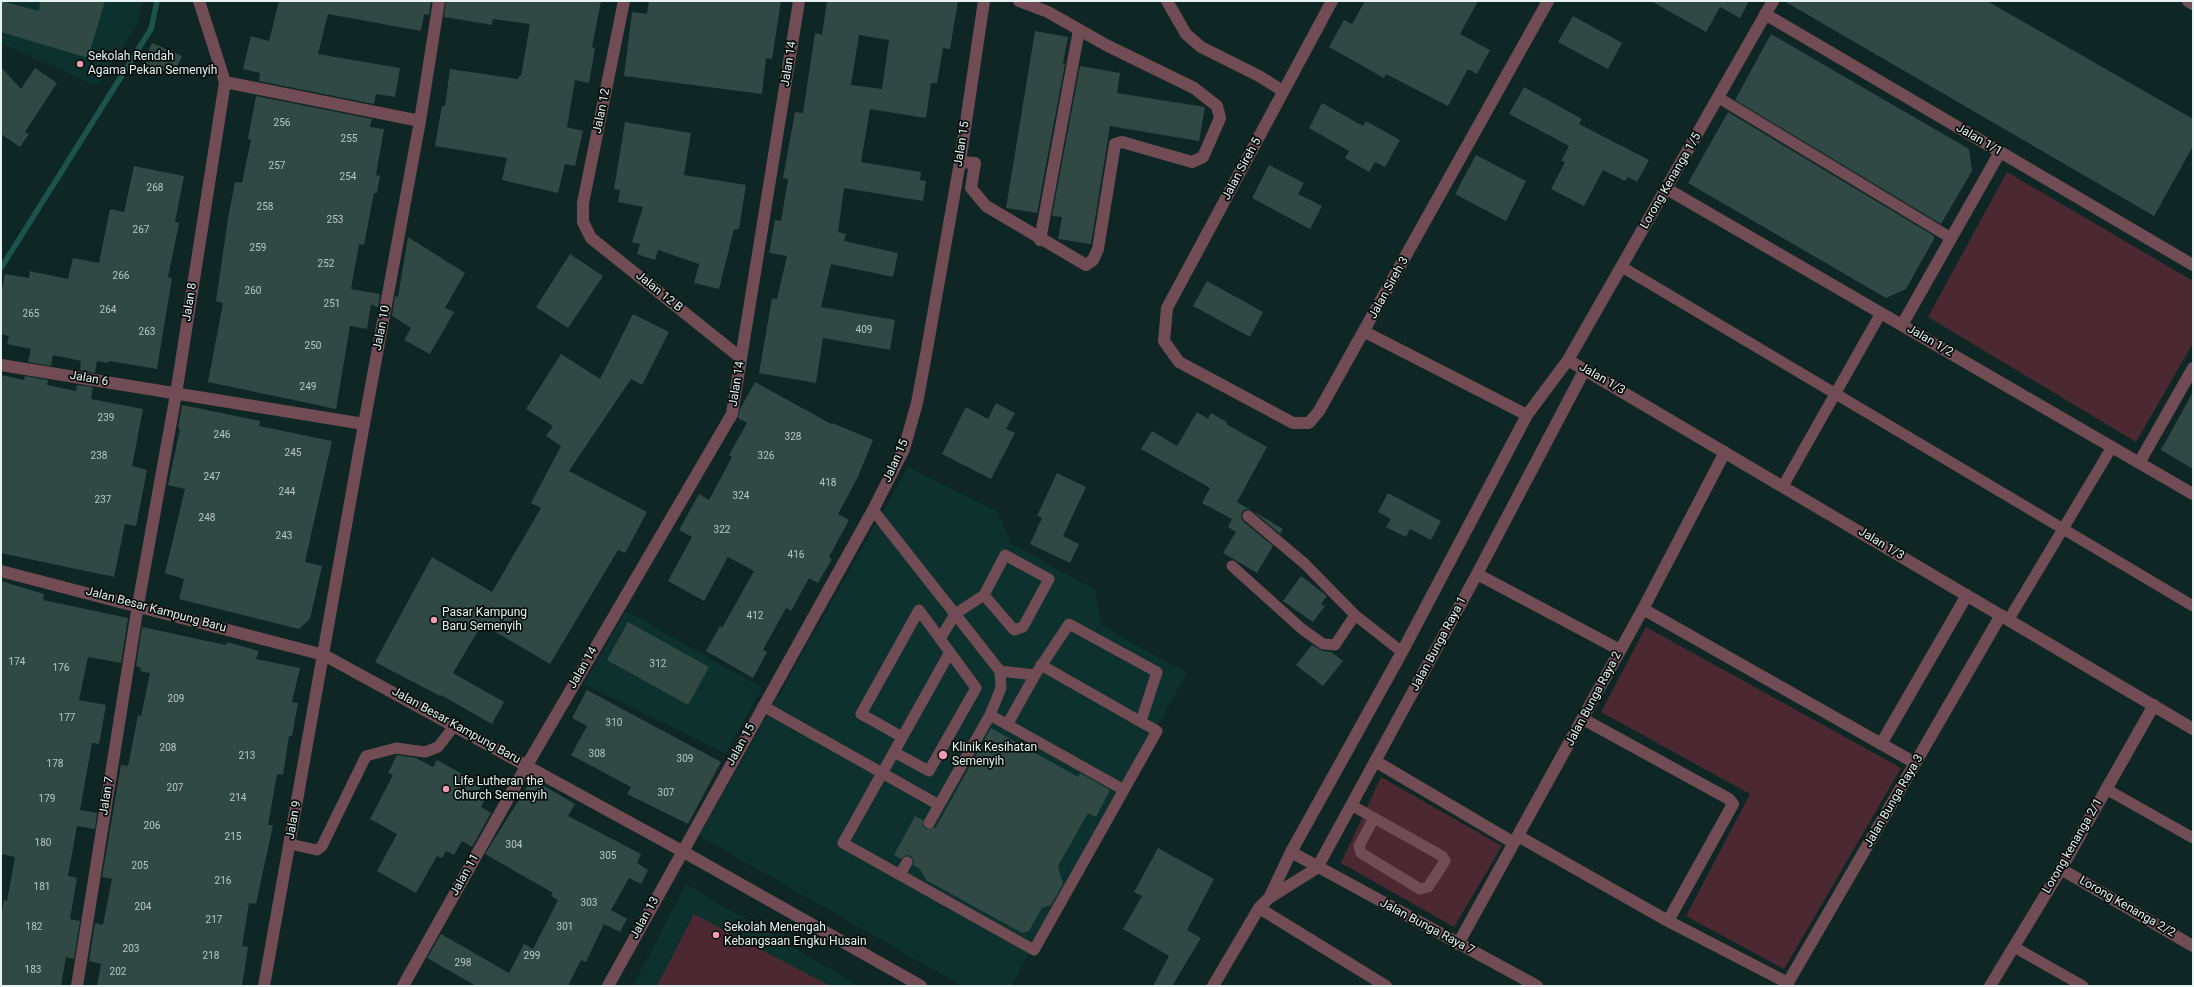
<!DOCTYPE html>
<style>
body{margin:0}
#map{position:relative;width:2194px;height:987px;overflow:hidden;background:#0f2724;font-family:Roboto,sans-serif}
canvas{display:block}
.frame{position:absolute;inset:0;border:2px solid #e4f3f0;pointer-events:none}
</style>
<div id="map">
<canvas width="2194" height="987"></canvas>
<div class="frame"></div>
</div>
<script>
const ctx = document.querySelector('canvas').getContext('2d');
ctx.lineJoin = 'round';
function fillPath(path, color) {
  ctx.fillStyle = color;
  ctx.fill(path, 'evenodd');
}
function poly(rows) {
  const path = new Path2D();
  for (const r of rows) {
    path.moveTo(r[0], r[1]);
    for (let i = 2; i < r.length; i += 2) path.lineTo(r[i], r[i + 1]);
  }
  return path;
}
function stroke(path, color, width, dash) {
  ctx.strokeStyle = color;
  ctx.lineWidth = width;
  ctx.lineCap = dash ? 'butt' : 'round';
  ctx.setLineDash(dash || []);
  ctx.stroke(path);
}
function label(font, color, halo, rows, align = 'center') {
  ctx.font = font + ' Roboto,sans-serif';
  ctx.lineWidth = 3.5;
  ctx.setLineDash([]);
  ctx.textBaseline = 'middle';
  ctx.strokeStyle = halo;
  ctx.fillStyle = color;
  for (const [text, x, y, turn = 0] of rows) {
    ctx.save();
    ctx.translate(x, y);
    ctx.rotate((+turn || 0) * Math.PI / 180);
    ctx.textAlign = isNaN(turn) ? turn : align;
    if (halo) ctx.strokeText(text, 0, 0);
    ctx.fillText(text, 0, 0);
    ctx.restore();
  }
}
const built = poly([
 [1,1,142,1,137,26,96,86,1,43],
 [908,467,997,511,1012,544,1094,589,1102,626,1187,673,1011,986,962,986,699,836],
 [626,611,762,688,725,754,584,684],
 [686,884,859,986,633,986]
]);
const green = poly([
 [2007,172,2193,281,2193,343,2136,442,1928,317],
 [1646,627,1901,768,1784,969,1686,916,1750,794,1601,712],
 [1381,777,1502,846,1454,927,1341,863],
 [694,914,830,986,657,986]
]);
const stream = poly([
 [1,268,151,29,157,1]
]);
const building = poly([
 [1,1,39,11,40,1,105,1,88,58,1,32],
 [279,1,431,1,429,15,424,14,421,31,328,14,318,54,400,68,395,97,376,94,374,104,259,81,260,73,243,69,251,36,269,41],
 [446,1,601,1,592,47,595,48,589,83,575,80,567,127,583,131,575,166,565,164,558,193,502,180,507,158,435,146,442,106,445,106,450,69,518,79,519,76,521,76,530,24,493,19,492,25,444,17],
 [649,1,781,1,772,59,766,58,762,94,624,76,632,12,647,14],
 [827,1,958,1,950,49,943,48,937,83,931,83,926,118,870,109,861,162,921,172,920,180,926,181,923,201,844,188,838,232,846,234,844,241,898,253,893,277,831,264,821,307,895,320,890,350,823,338,816,383,759,373,772,298,777,299,787,256,769,253,775,220,781,221,788,179,783,178,795,112,803,113,815,33,822,35],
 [859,35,889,40,882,89,851,85],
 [1365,1,1478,1,1460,34,1490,50,1477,74,1468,69,1448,106,1386,74,1384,78,1329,47,1344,20,1352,24],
 [1651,1,1749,1,1740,18,1720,7,1706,32],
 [1784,1,1987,1,2193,119,2193,146,2154,216],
 [1573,16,1622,43,1608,69,1558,42],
 [1035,31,1068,37,1063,63,1065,64,1037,213,1006,208],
 [1771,34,1969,149,1972,171,1941,224,1735,100],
 [152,43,182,56,173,75,143,62],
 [1080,66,1120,73,1117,93,1205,107,1199,141,1110,126,1091,244,1058,239,1062,217,1052,216],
 [1,67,21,89,35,68,57,83,25,132,29,134,20,147,1,134],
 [1524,87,1582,119,1579,124,1649,160,1637,182,1628,177,1625,181,1603,170,1584,206,1551,189,1565,162,1561,161,1569,146,1509,114],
 [256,96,372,119,370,127,384,129,376,175,380,176,377,193,374,193,364,245,359,244,351,289,380,294,378,308,371,304,367,329,350,326,336,409,208,382,223,303,216,301,229,212,235,182,242,183,251,140,248,139],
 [1322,103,1363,126,1366,121,1400,140,1385,167,1375,162,1369,172,1345,158,1349,151,1309,128],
 [1728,112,1934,236,1934,239,1906,289,1886,298,1688,183],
 [625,122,691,133,684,175,746,185,739,229,734,229,719,289,694,283,699,264,658,250,655,260,637,254,640,244,632,242,643,207,618,202,620,190,614,189],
 [1476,155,1526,181,1506,221,1455,194],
 [1269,165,1304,183,1298,194,1322,206,1310,229,1252,198],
 [134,166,184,176,175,222,179,223,168,277,172,278,157,369,109,361,108,363,97,361,95,373,80,370,81,361,53,355,51,366,28,362,31,349,7,344,9,336,1,334,1,294,5,274,29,278,30,271,68,279,73,258,99,263,110,209,124,212],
 [408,237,465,273,445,308,454,312,430,354,404,340,411,328,392,316,395,296,398,297],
 [570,254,603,276,568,328,536,307],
 [1207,281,1263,312,1250,337,1193,306],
 [633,314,669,332,642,385,631,379,569,471,647,512,625,553,618,550,550,664,482,624,453,673,504,702,492,724,441,695,440,696,375,662,432,557,492,592,541,508,531,503,561,446,546,436,553,426,526,409,561,354,600,379],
 [1,375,24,380,25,376,48,380,47,385,76,391,77,385,93,387,91,399,143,409,132,466,147,470,136,526,125,524,114,577,1,553],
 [755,382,831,424,832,423,873,440,857,479,838,514,849,520,829,557,832,559,818,583,809,578,791,611,786,608,763,650,767,652,753,678,706,651,720,626,722,628,754,571,728,557,704,601,668,581,692,537,679,530,699,494,709,500,732,457,729,455,747,423,738,418,740,409],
 [2193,392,2193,469,2161,450],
 [996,403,1015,413,1006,429,1015,433,991,479,942,454,966,407,988,419],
 [182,405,260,421,259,426,332,441,305,562,322,566,310,619,299,629,179,599,184,579,165,573,185,489,168,485,180,429,178,428],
 [1197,412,1208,419,1211,413,1227,422,1226,424,1267,447,1237,502,1251,510,1246,509,1242,512,1241,518,1243,521,1273,546,1257,573,1223,553,1236,532,1228,527,1232,519,1202,503,1210,488,1141,449,1152,431,1177,446],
 [1057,473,1086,487,1063,536,1079,544,1070,563,1030,544,1042,518,1037,516],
 [1388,493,1441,521,1431,540,1410,529,1406,537,1386,527,1391,519,1378,512],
 [1253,511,1283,529,1280,534],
 [1301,576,1327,596,1321,604,1325,606,1313,622,1283,601],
 [1,581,44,594,43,600,128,618,121,663,88,657,79,700,106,705,99,744,92,743,80,810,97,813,95,829,77,826,68,876,77,878,70,919,80,921,74,959,66,957,61,986,1,986,1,918,4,900,7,901,15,857,1,854],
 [628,622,709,667,688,705,607,660],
 [142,627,226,645,227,642,259,651,256,659,300,668,292,702,298,703,292,736,289,736,283,775,277,774,268,825,273,825,256,904,249,903,242,946,248,947,242,986,97,986,101,964,89,961,95,923,103,925,112,879,102,877,121,765,128,766,138,715,141,716,150,673,140,671,141,668,136,666],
 [1312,645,1322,651,1331,652,1343,661,1323,686,1296,665],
 [587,690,721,762,688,824,627,794,631,787,571,755,587,726,572,718],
 [991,728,1078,777,1080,773,1110,790,1096,817,1088,813,1058,866,1063,884,1051,905,1042,908,1029,931,1022,933,926,880,920,869,913,865,914,861,911,856,906,855,901,859,894,855,915,816,923,820,923,826,926,829,936,827],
 [397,755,416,758,433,767,437,760,482,785,478,792,487,796,481,807,491,813,472,847,462,841,454,855,446,851,442,858,437,856,416,893,377,871,397,834,370,819,393,775,388,773],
 [532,779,575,804,568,816,641,854,637,863,648,870,641,884,629,878,611,910,627,919,620,932,604,924,586,962,581,960,568,986,476,986,427,958,441,934,509,973,524,944,533,949,558,900,551,896,553,893,485,854],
 [1158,848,1214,879,1187,930,1201,938,1172,986,1153,986,1169,956,1123,929,1142,896,1134,892]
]);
const service = poly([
 [1719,98,1951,238],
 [1622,267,2193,606],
 [1783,486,1881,313],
 [873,510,1000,671,1001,688,990,715,929,823],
 [1248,516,1305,564,1355,615,1402,652],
 [1232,566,1302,629,1323,644,1335,645,1355,615],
 [2009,619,2112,447],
 [940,639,955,614,984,595,1014,630,1023,627,1049,579,1005,555,984,595],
 [950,652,843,843,1034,950,1157,731,1041,665],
 [1000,671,1035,675],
 [763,706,939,805],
 [990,715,1124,790],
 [1007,725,1035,675,1069,624,1157,672,1141,721],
 [894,752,929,771,976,688,919,610,861,714,902,737],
 [2106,789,2193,838],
 [1351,805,1442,856,1445,861,1428,887,1420,889,1361,853,1359,846,1374,818],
 [290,844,317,850,322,846,366,756,396,748,425,752,438,747,455,725],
 [900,875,907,862],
 [2014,947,2083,986]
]);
const minor = poly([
 [624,1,583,203,583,222,591,238,741,358],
 [1167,1,1186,34,1201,47,1259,76,1283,91],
 [1332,1,1167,308,1164,341,1179,362,1293,423,1309,423,1319,411,1548,1],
 [2188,1,2193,4],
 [1765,14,2193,265],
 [225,82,420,121],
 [960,162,975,163,971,188,986,206,1086,265,1093,260,1098,249,1115,144,1122,142,1192,162,1203,157,1220,118,1217,106,1194,88,1106,45,1048,12,1019,1],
 [1667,189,2193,494],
 [1040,240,1079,30],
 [1902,325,2000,152],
 [1365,332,1527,415],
 [1568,360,2193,729],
 [1,365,364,424],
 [2139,463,2193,368],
 [1,571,324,655,682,851,921,986],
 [1477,574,1620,650],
 [1643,609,1915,763],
 [1583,719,1729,799,1733,804,1668,921],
 [1881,744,1967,595],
 [1375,761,1514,843],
 [1518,836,1668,921,1788,983],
 [1291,852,1537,986],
 [2061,869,2193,946],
 [1269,898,1291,852,1402,652,1527,415,1568,360,1773,1],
 [1259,908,1386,986],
 [1458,944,1643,609,1725,452],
 [77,986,138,605,176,394,225,82,199,1],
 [264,986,364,424,420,121,439,1],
 [403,986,527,765,732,414,799,1],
 [608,986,873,510,904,449,917,403,927,349,960,162,984,1],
 [1213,986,1259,908,1269,898,1317,868,1477,574,1585,369],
 [1786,986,2001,615],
 [1990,986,2061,869,2154,705]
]);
const markers = [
 [80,64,4,"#f29aaf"],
 [434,620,4,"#f29aaf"],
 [943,755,5,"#f29aaf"],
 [446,789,4,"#f29aaf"],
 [716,935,4,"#f29aaf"]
];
const numberNames = [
 ["256",282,123],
 ["255",349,139],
 ["257",277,166],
 ["254",348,177],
 ["268",155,188],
 ["258",265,207],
 ["253",335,220],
 ["267",141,230],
 ["259",258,248],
 ["252",326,264],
 ["266",121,276],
 ["260",253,291],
 ["251",332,304],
 ["264",108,310],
 ["265",31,314],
 ["409",864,330],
 ["263",147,332],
 ["250",313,346],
 ["249",308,387],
 ["239",106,418],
 ["246",222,435],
 ["328",793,437],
 ["245",293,453],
 ["238",99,456],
 ["326",766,456],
 ["247",212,477],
 ["418",828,483],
 ["244",287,492],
 ["324",741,496],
 ["237",103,500],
 ["248",207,518],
 ["322",722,530],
 ["243",284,536],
 ["416",796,555],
 ["412",755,616],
 ["174",17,662],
 ["312",658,664],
 ["176",61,668],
 ["209",176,699],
 ["177",67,718],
 ["310",614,723],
 ["208",168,748],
 ["308",597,754],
 ["213",247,756],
 ["309",685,759],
 ["178",55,764],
 ["207",175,788],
 ["307",666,793],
 ["214",238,798],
 ["179",47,799],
 ["206",152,826],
 ["215",233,837],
 ["180",43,843],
 ["304",514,845],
 ["305",608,856],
 ["205",140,866],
 ["216",223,881],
 ["181",42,887],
 ["303",589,903],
 ["204",143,907],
 ["217",214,920],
 ["182",34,927],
 ["301",565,927],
 ["203",131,949],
 ["218",211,956],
 ["299",532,956],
 ["298",463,963],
 ["183",33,970],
 ["202",118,972]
];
const poiNames = [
 ["Sekolah Rendah",88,57],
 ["Agama Pekan Semenyih",88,71],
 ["Pasar Kampung",442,613],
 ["Baru Semenyih",442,627],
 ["Klinik Kesihatan",952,748],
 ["Semenyih",952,762],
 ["Life Lutheran the",454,782],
 ["Church Semenyih",454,796],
 ["Sekolah Menengah",724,928],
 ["Kebangsaan Engku Husain",724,942]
];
const streetNames = [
 ["Jalan 14",789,64,-81],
 ["Jalan 12",602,111,-79],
 ["Jalan 1/1",1979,140,30],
 ["Jalan 15",962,144,-81],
 ["Jalan Sireh 5",1242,169,-62],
 ["Lorong Kenanga 1/5",1671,181,-60],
 ["Jalan Sireh 3",1389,288,-61],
 ["Jalan 12 B",659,292,39],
 ["Jalan 8",190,302,-81],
 ["Jalan 10",382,328,-79],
 ["Jalan 1/2",1930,341,30],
 ["Jalan 6",89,379,10],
 ["Jalan 1/3",1602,379,30],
 ["Jalan 14",737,384,-81],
 ["Jalan 15",896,461,-66],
 ["Jalan 1/3",1881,544,31],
 ["Jalan Besar Kampung Baru",156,610,15],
 ["Jalan Bunga Raya 1",1439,644,-62],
 ["Jalan 14",583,668,-60],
 ["Jalan Bunga Raya 2",1594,699,-62],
 ["Jalan Besar Kampung Baru",456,726,29],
 ["Jalan 15",741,745,-61],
 ["Jalan 7",107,796,-81],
 ["Jalan Bunga Raya 3",1894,801,-60],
 ["Jalan 9",294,820,-80],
 ["Lorong kenanga 2/1",2073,846,-60],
 ["Jalan 11",465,875,-61],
 ["Lorong Kenanga 2/2",2127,907,30],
 ["Jalan 13",645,918,-61],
 ["Jalan Bunga Raya 7",1427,927,28]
];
fillPath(built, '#0d312d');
fillPath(green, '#4c2932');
stroke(stream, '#1c534d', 5.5);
fillPath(building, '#304945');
stroke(service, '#724c55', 11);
stroke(minor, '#724c55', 12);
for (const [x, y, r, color] of markers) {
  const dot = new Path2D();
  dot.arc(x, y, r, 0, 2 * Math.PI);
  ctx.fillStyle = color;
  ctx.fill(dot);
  stroke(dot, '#050d0c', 1.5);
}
label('10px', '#b7c8c5', null, numberNames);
label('12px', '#e4f3f0', '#050d0c', poiNames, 'left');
label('12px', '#e4f3f0', '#050d0c', streetNames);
</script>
